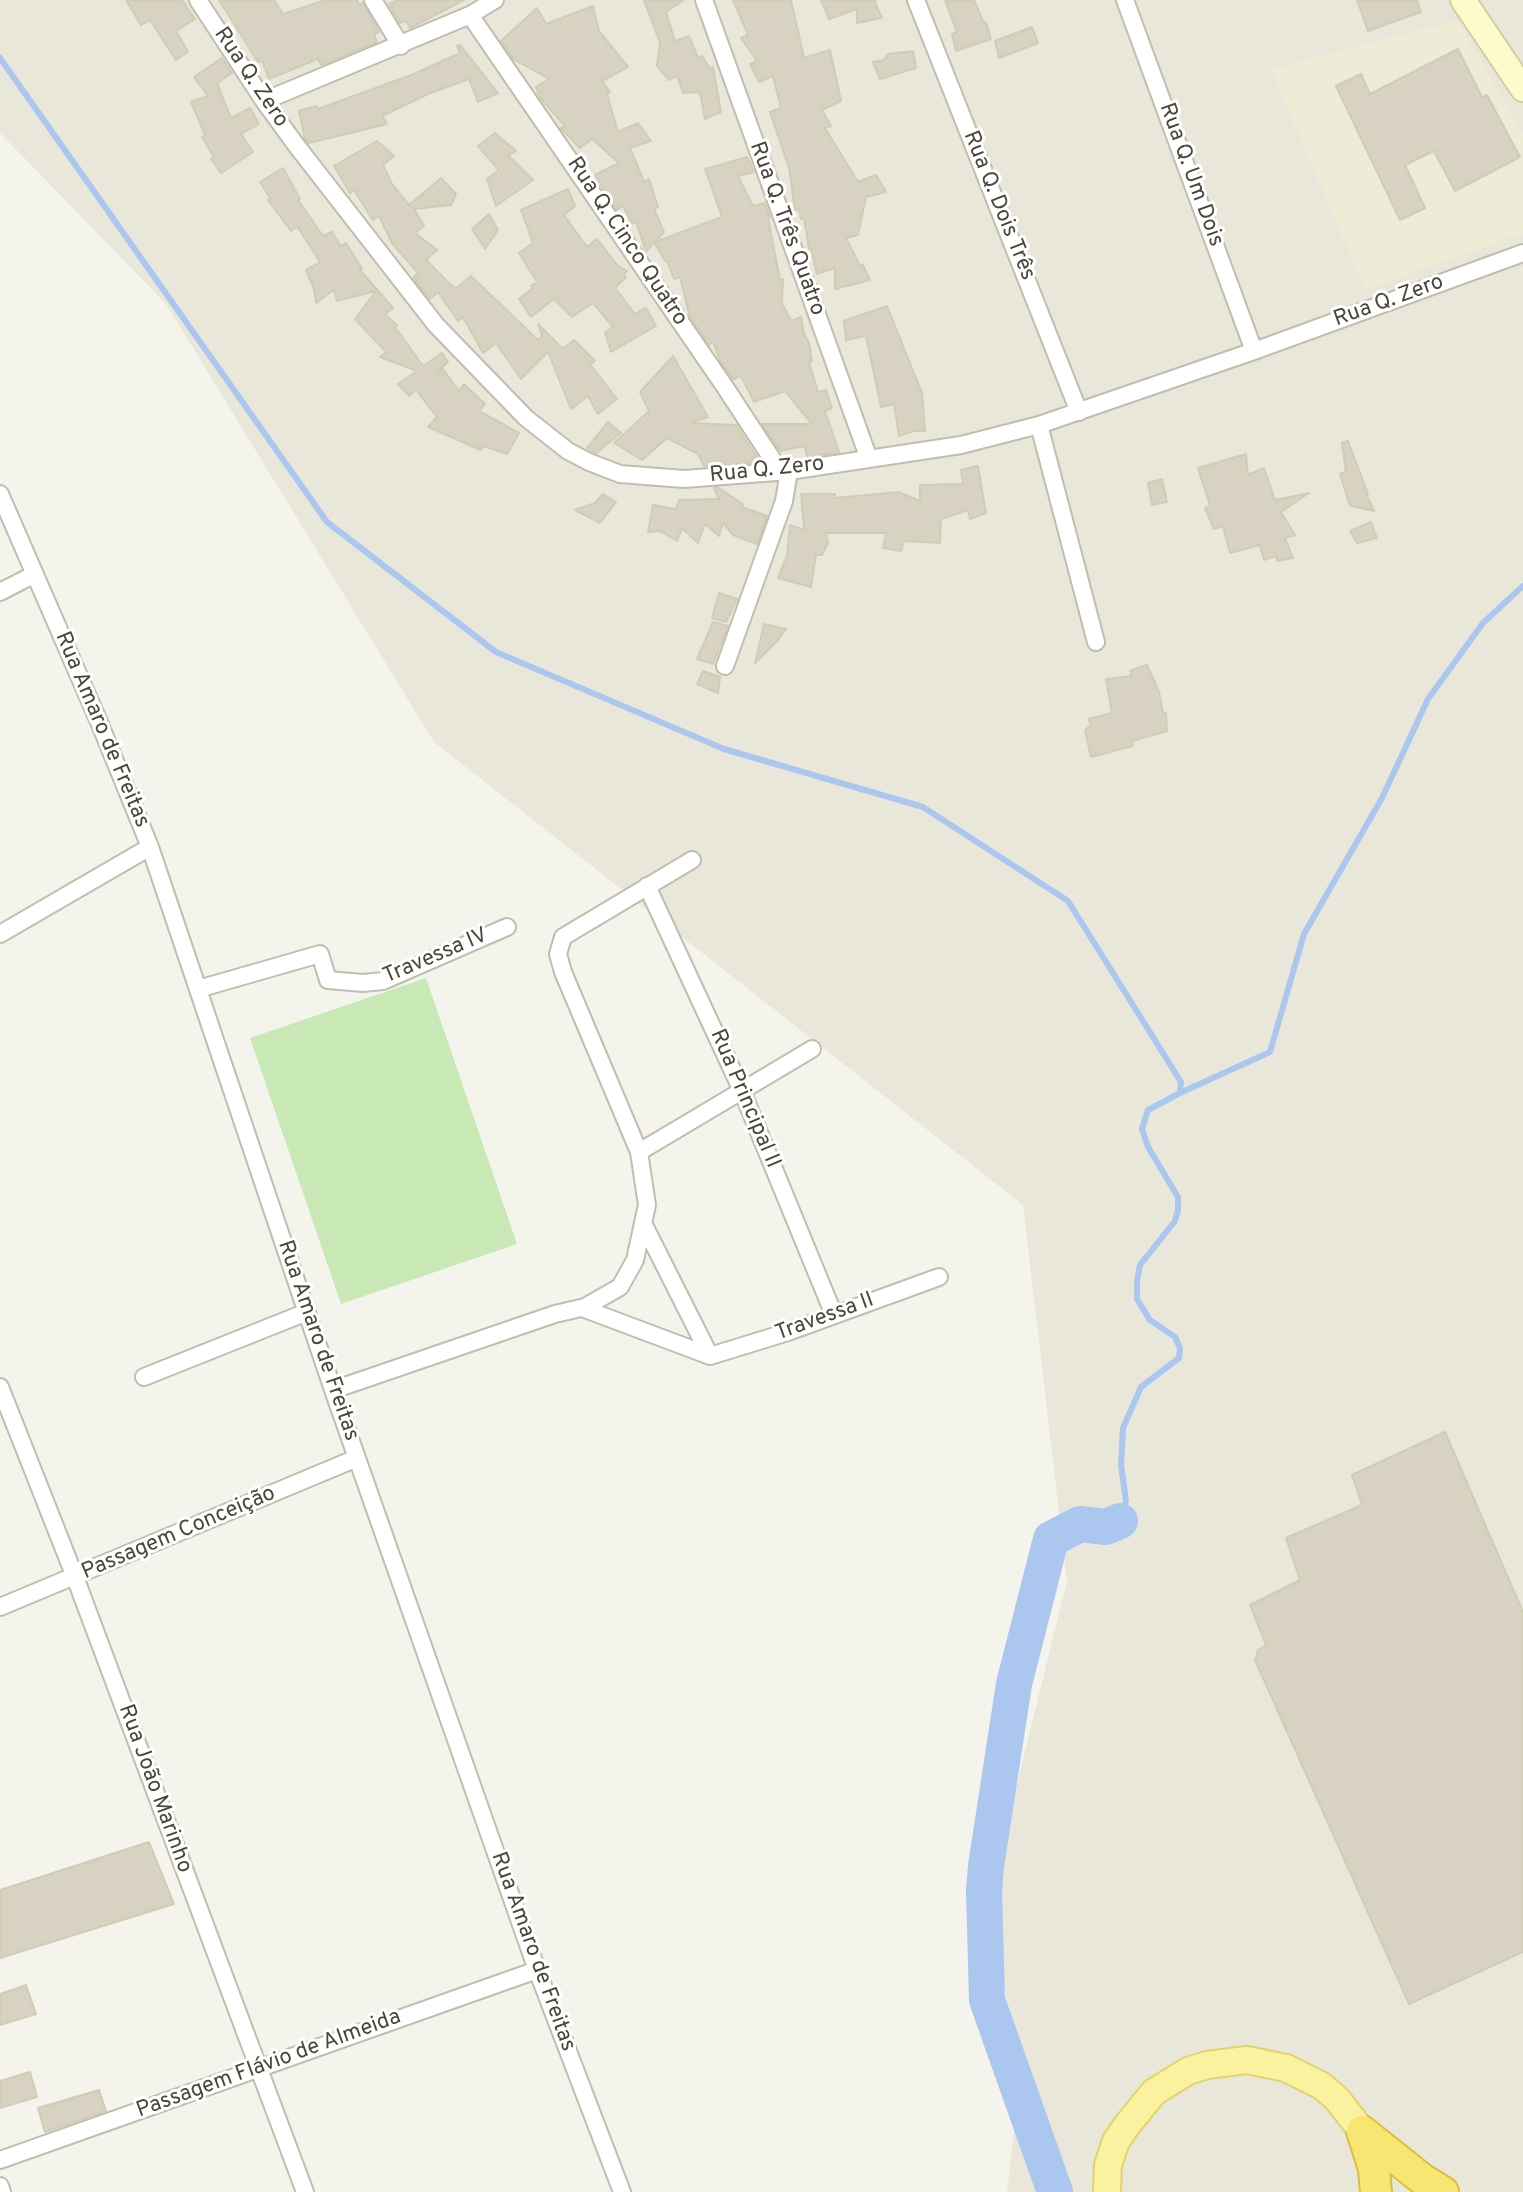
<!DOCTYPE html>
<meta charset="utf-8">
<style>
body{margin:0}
canvas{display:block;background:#f5f4ec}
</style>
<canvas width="1523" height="2192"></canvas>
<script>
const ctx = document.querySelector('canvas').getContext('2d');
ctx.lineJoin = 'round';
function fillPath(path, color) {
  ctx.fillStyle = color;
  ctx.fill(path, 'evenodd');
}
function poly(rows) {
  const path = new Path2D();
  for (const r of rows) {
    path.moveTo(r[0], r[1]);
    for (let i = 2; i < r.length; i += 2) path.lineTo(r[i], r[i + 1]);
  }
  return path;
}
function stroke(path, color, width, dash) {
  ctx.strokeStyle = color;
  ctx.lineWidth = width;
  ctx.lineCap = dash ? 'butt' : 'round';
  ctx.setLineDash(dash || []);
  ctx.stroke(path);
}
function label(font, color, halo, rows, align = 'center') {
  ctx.font = font + ' Overpass,sans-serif';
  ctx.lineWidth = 6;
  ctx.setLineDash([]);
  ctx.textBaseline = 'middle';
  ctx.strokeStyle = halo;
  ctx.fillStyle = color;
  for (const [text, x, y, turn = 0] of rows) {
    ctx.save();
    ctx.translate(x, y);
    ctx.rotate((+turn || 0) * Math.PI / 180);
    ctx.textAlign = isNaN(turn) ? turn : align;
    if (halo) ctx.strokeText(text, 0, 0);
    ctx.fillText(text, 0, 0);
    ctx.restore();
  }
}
const residential = poly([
 [0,0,1523,0,1523,2192,1007,2192,1022,2060,985,1914,1067,1581,1023,1205,434,742,166,304,0,133]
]);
const education = poly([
 [1457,20,1523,134,1523,233,1365,290,1271,69]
]);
const green = poly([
 [426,978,517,1244,341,1304,250,1038]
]);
const stream = poly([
 [0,58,327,522,496,652,724,749,923,807,1068,901,1181,1082,1180,1093,1148,1110,1142,1129,1148,1147,1178,1197,1178,1210,1175,1221,1140,1265,1137,1281,1137,1299,1150,1320,1175,1337,1180,1348,1179,1358,1141,1387,1123,1428,1121,1465,1126,1501,1120,1521],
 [1180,1093,1270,1052,1304,934,1382,798,1428,699,1483,623,1523,586]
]);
const river = poly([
 [1055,2192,987,2000,984,1890,986,1866,1014,1684,1051,1539,1080,1524,1106,1527,1120,1521]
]);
const building = poly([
 [126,0,182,0,195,19,176,31,188,52,176,60,150,20,141,25,126,0],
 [219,0,274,0,283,14,325,0,357,0,359,5,363,3,379,32,374,34,377,42,321,65,318,59,269,79,262,61,258,62,219,0],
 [398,0,464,0,410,28,406,21,400,23,389,4,398,0],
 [644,0,684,0,666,12,675,41,689,36,698,58,702,56,710,69,713,67,721,112,705,119,700,92,683,93,677,76,669,80,657,66,660,43,644,0],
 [733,0,791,0,804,58,830,50,841,101,822,110,831,126,825,128,858,182,876,175,886,192,866,197,858,235,846,238,860,266,863,265,870,280,835,289,835,268,817,274,811,249,809,249,804,218,801,219,799,209,795,210,789,168,770,112,781,108,773,76,759,82,750,64,757,61,741,38,748,35,733,0],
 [821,0,876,0,875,3,882,18,857,23,857,9,829,19,821,0],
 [945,0,974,0,984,23,986,22,991,39,956,51,952,34,957,32,945,0],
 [1357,0,1417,0,1421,12,1368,31,1357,0],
 [593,6,599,31,628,67,602,81,610,92,607,94,618,132,638,123,651,141,630,148,644,182,649,179,658,207,654,209,664,232,655,242,722,217,705,169,747,157,754,172,738,176,753,206,765,203,770,218,768,218,780,280,783,279,782,303,791,321,801,317,804,334,809,343,812,361,809,362,818,392,826,390,832,408,825,411,839,452,807,457,805,446,780,451,762,424,812,424,785,391,754,402,741,376,733,379,720,361,713,341,709,345,690,317,680,277,674,279,667,261,665,261,654,242,646,252,636,221,632,224,623,206,617,210,603,189,595,175,619,163,592,139,580,148,561,128,565,126,540,98,536,87,549,79,513,59,501,41,537,8,546,24,593,6],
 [1032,27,1038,43,999,58,995,41,1032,27],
 [460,45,498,93,478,102,469,79,428,94,382,116,387,124,309,143,305,139,299,111,317,106,318,109,414,74,460,53,457,46,460,45],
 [1458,49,1482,97,1487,95,1520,157,1455,191,1434,151,1405,165,1425,208,1400,220,1336,86,1361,74,1370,94,1458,49],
 [913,51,916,68,880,79,873,62,884,60,888,54,913,51],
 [222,58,232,73,217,83,231,118,250,108,259,124,241,134,253,152,221,173,211,159,214,157,202,137,205,135,191,102,208,96,194,77,222,58],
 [495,133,516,151,508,155,533,180,496,206,487,179,499,170,478,146,495,133],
 [377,141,394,156,383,165,392,184,409,205,441,178,456,194,451,205,414,209,424,226,415,233,437,250,426,260,455,289,471,276,538,340,542,336,538,324,563,349,574,340,595,361,590,364,617,399,598,414,588,396,571,409,548,352,521,379,496,343,483,353,463,317,458,321,438,292,430,299,413,278,418,273,392,243,379,216,373,220,354,190,350,193,334,166,377,141],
 [283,168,300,199,298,200,323,236,332,232,341,246,346,243,362,269,360,270,393,308,385,314,397,325,395,327,423,366,442,353,448,362,436,373,438,375,443,369,459,391,464,384,485,404,479,411,519,433,507,454,484,446,481,450,428,427,437,417,416,390,409,396,398,384,417,371,380,357,386,352,355,319,376,291,337,301,334,290,316,303,314,289,306,270,320,262,297,226,291,231,268,200,271,199,260,182,283,168],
 [568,189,575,206,564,215,587,247,597,239,618,266,627,271,624,274,626,277,615,288,635,314,646,308,656,326,611,352,605,332,613,327,593,303,572,317,554,299,531,317,519,299,533,288,531,286,537,282,519,253,533,243,521,210,568,189],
 [489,214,498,230,485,249,472,229,489,214],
 [887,306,922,393,925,431,913,431,899,436,894,404,881,407,866,336,846,340,844,321,887,306],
 [673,356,708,417,691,423,736,425,757,457,752,458,753,463,704,466,698,454,667,438,642,460,614,443,649,411,640,392,673,356],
 [608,422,621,433,596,453,587,448,608,422],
 [1348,441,1368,494,1366,494,1374,511,1350,506,1340,474,1346,472,1342,443,1348,441],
 [1246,454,1248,475,1264,468,1275,500,1309,493,1281,512,1295,535,1285,538,1293,558,1277,561,1276,556,1264,560,1260,545,1230,553,1223,526,1214,529,1205,508,1210,506,1198,468,1246,454],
 [978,466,986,513,970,519,968,510,941,519,940,543,904,541,901,551,883,548,886,533,826,533,828,543,822,555,816,555,811,587,778,578,787,555,790,525,804,530,801,494,835,494,835,498,899,492,920,501,920,485,963,484,961,470,978,466],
 [1162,479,1167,502,1152,505,1148,483,1162,479],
 [717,487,743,504,742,507,767,516,757,544,733,535,723,523,719,536,705,524,698,543,682,528,677,541,660,531,648,532,653,505,676,509,679,500,719,499,714,488,717,487],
 [603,494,616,502,600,523,575,510,595,503,603,494],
 [1371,522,1377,538,1357,543,1350,531,1371,522],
 [719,593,737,599,726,622,712,618,719,593],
 [713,622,728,626,713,664,697,659,713,622],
 [764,624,786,629,778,640,755,663,764,624],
 [1147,665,1159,692,1163,713,1166,713,1167,731,1132,741,1133,746,1091,757,1085,730,1091,725,1089,719,1112,713,1106,679,1132,676,1130,671,1147,665],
 [703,671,720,677,718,693,697,684,703,671],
 [1445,1432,1523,1612,1523,1952,1409,2004,1255,1660,1258,1650,1266,1645,1250,1605,1300,1580,1286,1538,1362,1505,1352,1475,1445,1432],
 [149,1842,174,1904,0,1958,0,1890,149,1842],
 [26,1985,36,2014,0,2025,0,1994,26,1985],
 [30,2072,37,2097,0,2108,0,2081,30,2072],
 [99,2090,106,2111,45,2132,38,2108,99,2090]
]);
const street = poly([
 [198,0,264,101,296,145,436,325,526,418,568,451,589,462,620,474,684,479,789,471,961,445,1039,425,1254,351,1523,253],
 [373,0,401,46],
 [704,0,869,459],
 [916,0,1079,412],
 [1125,0,1254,351],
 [470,15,725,387,780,471],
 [264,101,470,15,495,0],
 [1039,425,1096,642],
 [0,494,99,722,150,847,333,1390,537,1970,622,2192],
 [0,592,35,574],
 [725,666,784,501,789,471],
 [647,886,742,1091,834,1315],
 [0,934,150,847],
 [198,989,320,954,328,980,363,983,383,981,507,927],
 [639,1152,812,1049],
 [643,1223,710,1356],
 [582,1308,710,1356],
 [710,1356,788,1332,939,1277],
 [144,1377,307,1312],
 [0,1387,75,1577,305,2192],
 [333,1390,555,1314,585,1307,620,1287,635,1260,647,1205,639,1152,563,972,558,954,563,937,692,860],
 [0,1607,357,1458],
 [0,2160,537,1970],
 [0,2186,2,2192]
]);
const secondary = poly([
 [1463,0,1523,89]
]);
const primary = poly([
 [1107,2192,1108,2165,1116,2141,1128,2124,1154,2092,1188,2071,1207,2065,1247,2060,1286,2068,1322,2086,1337,2099,1362,2131]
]);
const highway = poly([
 [1362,2131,1422,2179,1443,2192],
 [1362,2131,1374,2169,1376,2192]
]);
const streetNames = [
 ["Rua Q. Zero",250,78,56],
 ["Rua Q. Um Dois",1190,175,70],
 ["Rua Q. Dois Três",998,206,68],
 ["Rua Q. Três Quatro",786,229,70],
 ["Rua Q. Cinco Quatro",626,242,56],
 ["Rua Q. Zero",1389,302,-20],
 ["Rua Q. Zero",767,471,-6],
 ["Rua Amaro de Freitas",101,730,67],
 ["Travessa IV",436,957,-23],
 ["Rua Principal II",744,1099,67],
 ["Travessa II",825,1318,-20],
 ["Rua Amaro de Freitas",317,1341,71],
 ["Passagem Conceição",179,1534,-23],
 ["Rua João Marinho",154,1789,70],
 ["Rua Amaro de Freitas",532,1952,70],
 ["Passagem Flávio de Almeida",269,2065,-20]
];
fillPath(residential, '#e9e7da');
fillPath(education, '#eeebd6');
fillPath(green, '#c8e8b6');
stroke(stream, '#abc6ef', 6);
stroke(river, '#abc6ef', 36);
fillPath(building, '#d7d2c1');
stroke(building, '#d1ccb4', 2);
stroke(street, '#c1beae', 20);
stroke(secondary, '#d3cf9c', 28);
stroke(primary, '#e1d46e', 30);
stroke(highway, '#d9be41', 34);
stroke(street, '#fff', 16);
stroke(secondary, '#fdfbce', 24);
stroke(primary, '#fbf29f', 26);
stroke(highway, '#f9e672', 30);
label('22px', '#4a4639', '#fff', streetNames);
</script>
